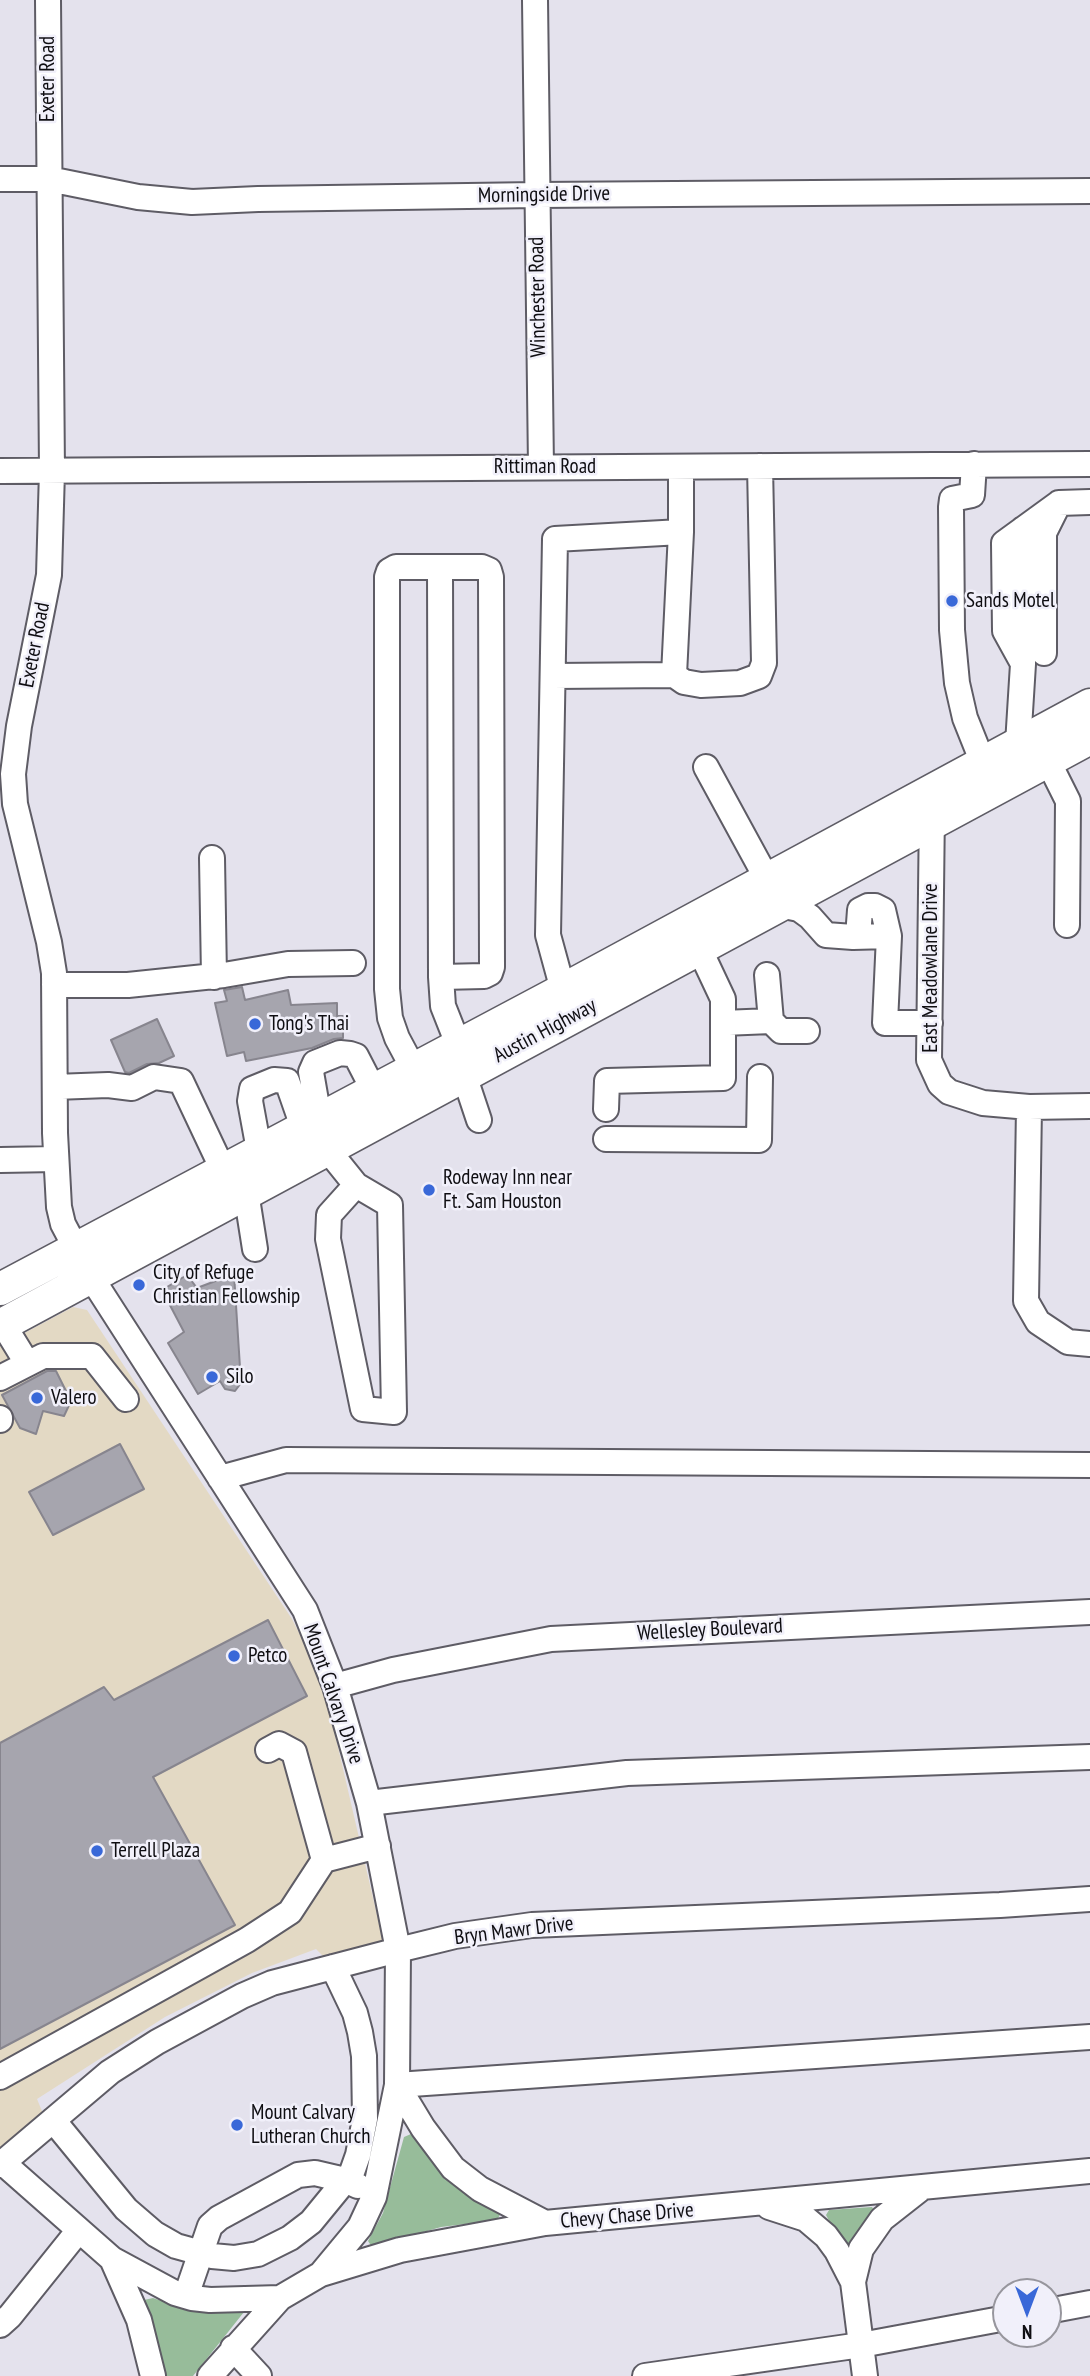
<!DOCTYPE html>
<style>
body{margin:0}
#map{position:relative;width:1090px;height:2376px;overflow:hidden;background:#e4e2ed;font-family:"PT Sans Narrow",sans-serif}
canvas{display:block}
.north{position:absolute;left:992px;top:2278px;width:70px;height:70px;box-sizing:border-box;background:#f1f0fa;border:2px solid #97969d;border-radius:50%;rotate:180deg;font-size:19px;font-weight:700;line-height:28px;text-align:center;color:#0f0e12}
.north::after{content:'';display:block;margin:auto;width:24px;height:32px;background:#3968d8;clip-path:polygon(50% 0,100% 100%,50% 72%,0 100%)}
</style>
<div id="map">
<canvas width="1090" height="2376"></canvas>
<div class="north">N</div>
</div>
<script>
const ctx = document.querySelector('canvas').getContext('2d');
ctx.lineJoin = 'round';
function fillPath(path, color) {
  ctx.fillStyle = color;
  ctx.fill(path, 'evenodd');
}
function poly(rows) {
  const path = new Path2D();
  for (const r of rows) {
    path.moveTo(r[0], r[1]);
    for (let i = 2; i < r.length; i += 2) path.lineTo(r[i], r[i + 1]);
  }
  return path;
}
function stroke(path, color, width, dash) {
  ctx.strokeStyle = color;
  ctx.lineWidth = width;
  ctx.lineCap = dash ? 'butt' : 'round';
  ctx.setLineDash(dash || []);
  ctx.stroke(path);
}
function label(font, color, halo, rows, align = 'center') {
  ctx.font = font + ' "PT Sans Narrow",sans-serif';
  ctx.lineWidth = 5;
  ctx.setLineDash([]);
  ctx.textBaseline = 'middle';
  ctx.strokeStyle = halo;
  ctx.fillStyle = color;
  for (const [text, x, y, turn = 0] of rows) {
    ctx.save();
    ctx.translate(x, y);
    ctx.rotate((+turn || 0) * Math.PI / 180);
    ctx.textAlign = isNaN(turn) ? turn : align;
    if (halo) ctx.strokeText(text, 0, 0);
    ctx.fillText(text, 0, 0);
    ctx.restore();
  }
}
const commercial = poly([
 [73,1307,87,1310,292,1619,318,1671,327,1700,383,1941,323,1956,316,1949,252,1973,165,2017,37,2099,44,2116,0,2150,0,1346]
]);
const green = poly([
 [411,2134,501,2213,497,2220,441,2227,372,2247,368,2241,383,2213,404,2137],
 [872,2207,875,2212,850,2247,833,2228,826,2215,829,2210],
 [153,2298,177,2306,214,2312,244,2312,193,2376,164,2376,143,2307,144,2300]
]);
const building = poly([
 [242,987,245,1000,288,990,291,1005,337,1003,337,1016,343,1016,343,1038,334,1039,312,1048,246,1061,244,1052,227,1056,215,1003,227,1001,224,990,242,987],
 [157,1019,174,1056,159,1063,147,1064,129,1073,125,1072,111,1040,157,1019],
 [234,1274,241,1383,235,1391,225,1389,220,1381,198,1394,168,1343,184,1332,162,1290,187,1275,197,1288,234,1274],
 [47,1371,56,1371,71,1401,64,1416,43,1411,36,1434,20,1428,2,1395,47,1371],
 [120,1444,144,1489,53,1535,29,1492,120,1444],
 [268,1620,307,1696,153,1777,235,1925,0,2049,0,1743,104,1687,114,1700,268,1620]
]);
const minor = poly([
 [48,0,52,471,49,575,19,726,13,774,15,804,49,942,54,973,55,1133,59,1207,63,1224,91,1277,305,1610,335,1686,369,1803,398,1950,397,2085,374,2197,360,2227,321,2274],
 [535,0,541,467],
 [0,179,49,179,138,197,192,202,258,199,537,195,1090,191],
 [974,464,972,495,952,499,951,507,952,630,957,683,965,718,983,763],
 [0,471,1090,464],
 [681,532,674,675,684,682,701,685,740,683,759,676,764,663,760,466],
 [1044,653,1044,533,1059,503,1090,502],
 [1021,660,1005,631,1004,543,1059,503],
 [553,676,674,675],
 [1018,744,1023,664,1023,529],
 [1048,761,1068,801,1067,925],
 [706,767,767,879],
 [932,808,929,1060,940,1084,949,1092,983,1103,1029,1107,1090,1106],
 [212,858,214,977],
 [779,905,799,909,810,917,826,935,853,937,889,936,885,1023,930,1023],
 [858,937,860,910,868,906,875,906,883,910,889,936],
 [441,977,443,1006,458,1044],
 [54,985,128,985,224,975,288,964,353,963],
 [563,990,548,935,555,539,681,532,681,467],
 [771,1021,781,1031,807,1031],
 [723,1023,771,1021,767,975],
 [413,1068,397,1038,390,1018,387,989,387,577,389,571,396,567,482,567,489,570,491,577,492,967,490,973,484,976,441,977,440,567],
 [464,1075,479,1120],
 [55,1087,108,1085,132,1088,154,1077,181,1081,223,1170],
 [1029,1107,1026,1301,1038,1322,1068,1342,1090,1344],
 [606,1109,607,1081,723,1078,723,999,699,948],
 [319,1118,311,1072,315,1063,340,1053,350,1054,356,1056,373,1089],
 [606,1139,759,1140,760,1077],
 [327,1149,356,1185,390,1205,394,1412,363,1409,328,1239,329,1215,356,1185],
 [259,1150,250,1101,252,1089,274,1080,287,1081,303,1127],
 [0,1160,56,1159],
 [246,1192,255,1249],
 [3,1324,27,1363],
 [0,1378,43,1356,92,1356,126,1399],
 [0,1418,0,1420],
 [220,1478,286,1460,1090,1465],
 [335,1686,393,1670,551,1639,1090,1612],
 [268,1750,279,1744,294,1752,324,1860],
 [369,1803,627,1773,1090,1757],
 [0,2077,247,1940,290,1912,324,1860,378,1846],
 [53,2120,126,2209,155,2234,176,2246,212,2256,234,2258,258,2254,290,2238,311,2222,352,2172,358,2155,365,2119,364,2056,360,2032,355,2013,333,1967],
 [3,2163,112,2259,139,2320,153,2376],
 [0,2165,110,2072,157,2042,242,1996,272,1983,398,1950,455,1936,532,1925,1000,1905,1090,1899],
 [769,2207,806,2219,826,2236,837,2251,853,2282],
 [545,2223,480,2189,453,2168,423,2128,397,2085,1090,2037],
 [112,2259,175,2293,192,2298,210,2300,280,2298],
 [186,2296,210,2226,219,2218,298,2175,315,2173,345,2180,358,2186],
 [1048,2311,1090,2303],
 [0,2325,10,2316,79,2230],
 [233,2348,259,2376],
 [210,2376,280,2298,321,2274,400,2250,545,2223,1090,2171],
 [645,2376,861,2345,1006,2318],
 [865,2376,853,2282,861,2249,882,2219,919,2190]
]);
const major = poly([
 [0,1289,563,990,1090,705],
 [0,1326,1090,738]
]);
const markers = [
 [952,601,7,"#3968d8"],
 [255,1024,7,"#3968d8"],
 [429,1190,7,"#3968d8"],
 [139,1285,7,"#3968d8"],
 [212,1377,7,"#3968d8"],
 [37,1398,7,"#3968d8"],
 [234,1656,7,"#3968d8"],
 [97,1851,7,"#3968d8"],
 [237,2125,7,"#3968d8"]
];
const streetNames = [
 ["Exeter Road",48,79,-90],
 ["Morningside Drive",544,195,-1],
 ["Winchester Road",538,297,-91],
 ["Rittiman Road",545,467],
 ["Exeter Road",35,645,-79],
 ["East Meadowlane Drive",931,968,-90],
 ["Austin Highway",545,1031,-28],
 ["Wellesley Boulevard",710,1630,-3],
 ["Mount Calvary Drive",333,1694,71],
 ["Bryn Mawr Drive",514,1931,-7],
 ["Chevy Chase Drive",627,2216,-5]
];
const poiNames = [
 ["Sands Motel",966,601],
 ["Tong's Thai",269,1024],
 ["Rodeway Inn near",443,1178],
 ["Ft. Sam Houston",443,1202],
 ["City of Refuge",153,1273],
 ["Christian Fellowship",153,1297],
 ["Silo",226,1377],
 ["Valero",51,1398],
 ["Petco",248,1656],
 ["Terrell Plaza",111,1851],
 ["Mount Calvary",251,2113],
 ["Lutheran Church",251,2137]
];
fillPath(commercial, '#e3d9c4');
fillPath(green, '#97bc9a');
fillPath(building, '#a6a5ae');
stroke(building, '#87858e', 2);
stroke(minor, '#5e5c65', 28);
stroke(major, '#5e5c65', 35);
stroke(minor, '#fff', 24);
stroke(major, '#fff', 32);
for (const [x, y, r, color] of markers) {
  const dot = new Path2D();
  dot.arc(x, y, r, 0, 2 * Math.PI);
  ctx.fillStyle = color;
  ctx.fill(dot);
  stroke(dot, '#f1f0fa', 2.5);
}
label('21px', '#0f0e12', '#f1f0fa', streetNames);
label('21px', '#0f0e12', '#f1f0fa', poiNames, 'left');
</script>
